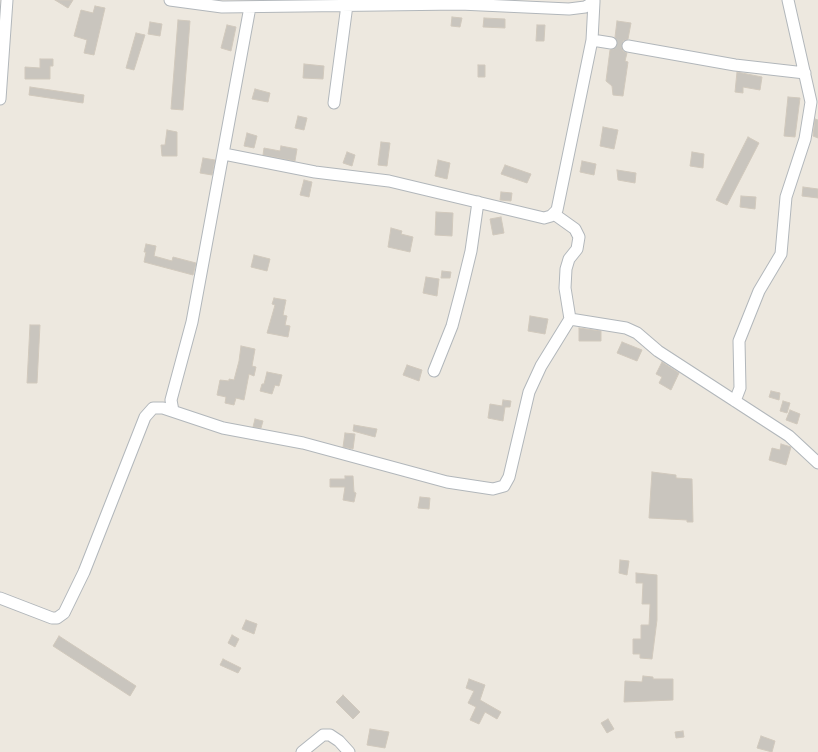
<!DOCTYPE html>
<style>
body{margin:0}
canvas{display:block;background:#ede8df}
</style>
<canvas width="818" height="752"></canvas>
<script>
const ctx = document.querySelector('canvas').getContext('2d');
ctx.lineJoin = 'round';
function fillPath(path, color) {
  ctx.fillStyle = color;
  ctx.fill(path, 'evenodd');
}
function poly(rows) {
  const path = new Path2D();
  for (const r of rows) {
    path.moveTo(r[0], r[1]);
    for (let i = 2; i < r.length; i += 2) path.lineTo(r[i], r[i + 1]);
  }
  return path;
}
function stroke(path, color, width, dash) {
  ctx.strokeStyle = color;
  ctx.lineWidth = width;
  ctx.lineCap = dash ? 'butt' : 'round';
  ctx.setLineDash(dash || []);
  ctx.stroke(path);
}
const building = poly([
 [55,0,73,0,68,8,55,0],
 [95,6,105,8,94,55,84,53,87,40,74,36,81,10,93,13,95,6],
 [452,17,462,18,460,27,451,26,452,17],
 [484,18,505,19,505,28,483,27,484,18],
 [178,20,190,21,183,110,171,109,178,20],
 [617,21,631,23,628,39,623,41,621,45,623,51,627,53,625,61,628,62,623,96,613,95,612,86,606,81,610,50,614,49,618,44,615,37,617,21],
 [150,22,162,24,160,36,148,34,150,22],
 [227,25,236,27,231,51,221,48,227,25],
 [537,25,545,25,544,41,536,41,537,25],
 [136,33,145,35,134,70,126,68,136,33],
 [40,59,53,59,53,66,50,66,50,79,25,79,25,67,40,68,40,59],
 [304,64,324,66,323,79,303,78,304,64],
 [478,65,485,65,485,77,478,77,478,65],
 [737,72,762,77,760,90,743,87,743,93,735,92,737,72],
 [30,87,84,95,83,103,29,95,30,87],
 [255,89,270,93,268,102,252,99,255,89],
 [788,97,800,98,795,137,784,136,788,97],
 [298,116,307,118,304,130,295,128,298,116],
 [815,119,818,120,818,138,813,136,815,119],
 [603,127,618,130,614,149,600,146,603,127],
 [167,130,177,132,177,156,162,156,161,145,165,145,167,130],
 [247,133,257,136,254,148,244,146,247,133],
 [748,137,759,143,727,205,716,200,748,137],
 [381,142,390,143,387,166,378,165,381,142],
 [281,146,297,149,295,161,263,155,264,148,280,151,281,146],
 [347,152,355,155,352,166,343,163,347,152],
 [692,152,704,154,703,168,690,166,692,152],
 [203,158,215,160,212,175,200,173,203,158],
 [438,160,450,163,447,179,435,176,438,160],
 [582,161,596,164,594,175,580,172,582,161],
 [505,165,531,174,527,183,501,174,505,165],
 [617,170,636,173,635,183,618,180,617,170],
 [304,180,312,182,309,197,300,195,304,180],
 [803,187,818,189,818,198,802,196,803,187],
 [501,192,512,193,511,201,500,200,501,192],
 [741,196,756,197,755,209,740,207,741,196],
 [436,212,453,213,452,236,435,235,436,212],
 [501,217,504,233,493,235,490,219,501,217],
 [391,228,402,231,401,234,413,237,410,252,388,247,391,228],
 [146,244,156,246,154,256,172,261,173,257,196,263,193,275,144,262,146,252,144,252,146,244],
 [254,255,270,259,267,271,251,267,254,255],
 [442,271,451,272,450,278,441,278,442,271],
 [426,277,439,279,437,296,423,293,426,277],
 [274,298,286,300,283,315,287,316,285,325,290,326,288,337,267,333,275,305,272,304,274,298],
 [530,316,548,319,545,334,528,331,530,316],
 [30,325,40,325,37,383,27,383,30,325],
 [579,328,601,331,601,341,579,341,579,328],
 [622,342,642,350,637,361,617,353,622,342],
 [241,346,255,349,252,366,256,367,254,376,249,374,244,400,236,398,234,405,225,403,226,397,217,395,220,380,229,381,229,379,234,380,239,361,241,346],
 [662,362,679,373,671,390,659,383,662,377,656,374,662,362],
 [407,365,422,370,419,381,403,375,407,365],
 [267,372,282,375,279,386,275,385,272,394,260,391,262,384,264,384,267,372],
 [771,391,780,393,779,400,769,397,771,391],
 [503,400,511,401,510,407,505,407,503,421,488,418,490,404,502,406,503,400],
 [783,401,790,403,787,413,780,411,783,401],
 [790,410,800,414,797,424,786,420,790,410],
 [255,419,263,421,261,428,253,427,255,419],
 [354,425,377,429,375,437,353,431,354,425],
 [345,433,355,434,353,449,343,447,345,433],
 [781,444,791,447,786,465,769,460,772,448,780,450,781,444],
 [652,472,676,475,676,478,692,479,693,522,687,522,687,520,649,518,652,472],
 [345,476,353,476,354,492,356,493,354,502,343,500,345,487,330,487,330,479,345,479,345,476],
 [420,497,430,498,429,509,418,508,420,497],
 [620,560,629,561,627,575,619,573,620,560],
 [636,573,657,575,657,620,652,659,640,658,640,654,633,654,633,639,641,639,641,625,649,625,650,606,650,604,642,604,643,583,636,583,636,573],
 [246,620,257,624,254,634,242,629,246,620],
 [232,635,239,639,235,647,228,643,232,635],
 [59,636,136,686,130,696,53,646,59,636],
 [223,659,241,668,238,673,220,665,223,659],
 [643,676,653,677,653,679,673,679,673,700,624,702,625,681,642,682,643,676],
 [469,679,485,685,480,700,501,712,497,719,485,712,479,724,470,720,476,707,468,703,474,691,466,688,469,679],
 [343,695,360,712,353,719,336,702,343,695],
 [608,719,614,729,607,733,601,723,608,719],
 [370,729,389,732,385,748,367,745,370,729],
 [683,731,684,737,676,738,675,732,683,731],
 [761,736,775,741,772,752,757,748,761,736]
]);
const minorTunnel = poly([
 [611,43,628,46]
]);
const minor = poly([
 [170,0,222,7,460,4,569,9,585,7,594,2,594,0],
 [592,40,611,43],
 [628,46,735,65,805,73],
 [0,99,7,0],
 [334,103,347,5],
 [224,154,315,172,389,181,544,218,551,216,557,210,592,40,594,2],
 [570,319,626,328,637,333,658,351,789,436,818,463],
 [434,371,452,326,462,288,471,251,478,202],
 [735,401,740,388,739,341,759,291,781,254,786,197,805,139,811,102,788,0],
 [173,411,171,400,192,322,250,7],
 [0,598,52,618,57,618,64,613,84,572,145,417,153,408,163,408,223,428,303,443,447,482,493,489,504,486,509,477,529,392,541,366,570,319,565,288,566,269,569,259,577,249,579,237,575,229,554,214],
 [302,752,323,735,330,735,339,741,349,752]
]);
fillPath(building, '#c9c5be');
stroke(building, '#d1c9bd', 1);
stroke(minorTunnel, '#c8c6c0', 11, [11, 5.5]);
stroke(minor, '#b2b7bb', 13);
stroke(minor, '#fff', 11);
</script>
